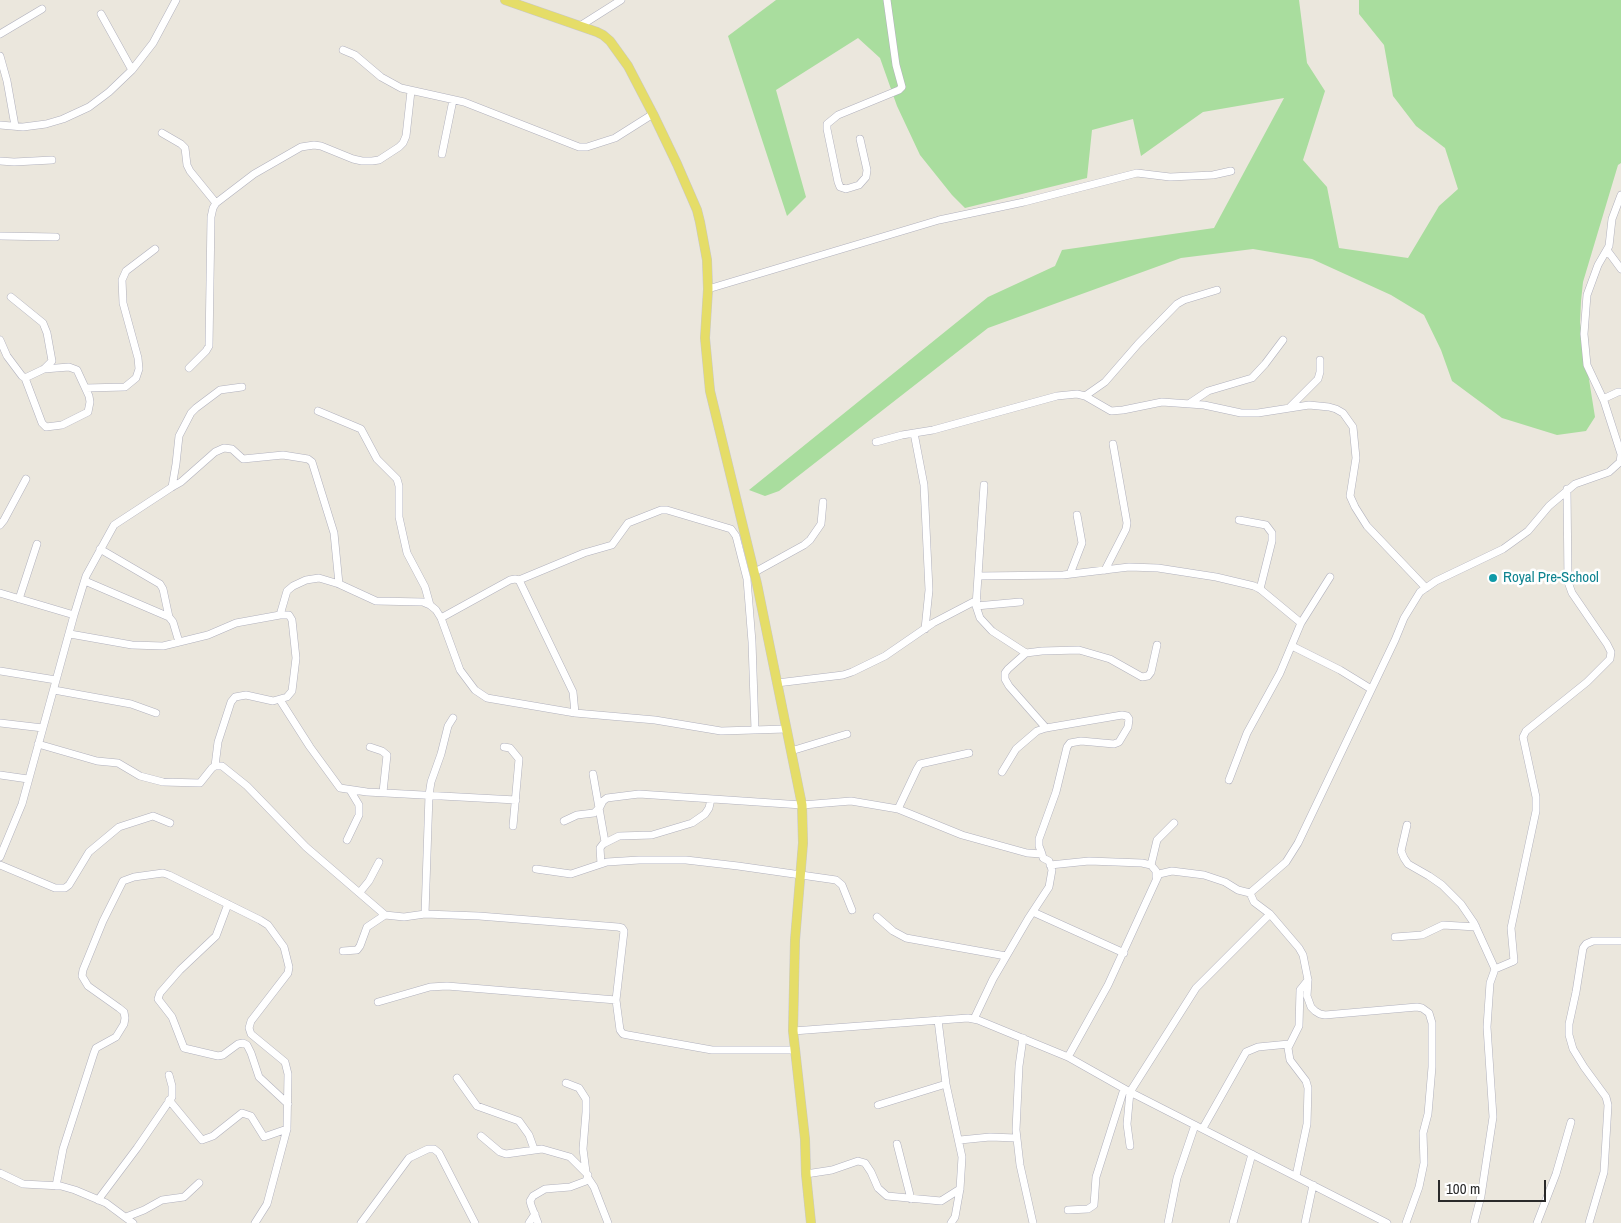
<!DOCTYPE html>
<style>
body{margin:0}
#map{position:relative;width:1621px;height:1223px;overflow:hidden;background:#ebe7dd;font-family:"Archivo Narrow",sans-serif}
canvas{display:block}
.scale{position:absolute;left:1438px;top:1180px;width:108px;height:22px;box-sizing:border-box;border:2px solid #2a2a2a;border-top:0;padding-left:6px;font-size:15px;line-height:18px;white-space:nowrap;color:#2a2a2a;-webkit-text-stroke:4px #fff;paint-order:stroke}
</style>
<div id="map">
<canvas width="1621" height="1223"></canvas>
<div class="scale">100 m</div>
</div>
<script>
const ctx = document.querySelector('canvas').getContext('2d');
ctx.lineJoin = 'round';
function fillPath(path, color) {
  ctx.fillStyle = color;
  ctx.fill(path, 'evenodd');
}
function poly(rows) {
  const path = new Path2D();
  for (const r of rows) {
    path.moveTo(r[0], r[1]);
    for (let i = 2; i < r.length; i += 2) path.lineTo(r[i], r[i + 1]);
  }
  return path;
}
function stroke(path, color, width, dash) {
  ctx.strokeStyle = color;
  ctx.lineWidth = width;
  ctx.lineCap = dash ? 'butt' : 'round';
  ctx.setLineDash(dash || []);
  ctx.stroke(path);
}
function label(font, color, halo, rows, align = 'center') {
  ctx.font = font + ' "Archivo Narrow",sans-serif';
  ctx.lineWidth = 5;
  ctx.setLineDash([]);
  ctx.textBaseline = 'middle';
  ctx.strokeStyle = halo;
  ctx.fillStyle = color;
  for (const [text, x, y, turn = 0] of rows) {
    ctx.save();
    ctx.translate(x, y);
    ctx.rotate((+turn || 0) * Math.PI / 180);
    ctx.textAlign = isNaN(turn) ? turn : align;
    if (halo) ctx.strokeText(text, 0, 0);
    ctx.fillText(text, 0, 0);
    ctx.restore();
  }
}
const green = poly([
 [776,0,1299,0,1307,63,1325,91,1303,160,1327,187,1339,248,1408,258,1439,206,1458,189,1445,148,1416,126,1393,96,1384,45,1359,14,1359,0,1621,0,1621,163,1618,165,1583,282,1581,301,1580,323,1595,417,1586,431,1557,435,1502,418,1452,381,1441,350,1424,315,1391,295,1312,259,1253,249,1181,258,988,328,779,491,765,496,749,490,988,297,1055,266,1062,250,1214,228,1284,98,1203,112,1141,156,1133,119,1092,130,1087,178,965,208,952,195,920,155,897,106,880,58,858,38,776,90,806,197,787,216,728,36]
]);
const minor = poly([
 [101,14,132,70],
 [580,26,621,0],
 [0,34,42,9],
 [343,50,355,55,381,77,401,88,464,102,579,147,587,147,615,138,653,114],
 [0,56,7,81,15,126],
 [0,125,23,127,46,124,63,119,89,107,109,92,132,70,153,43,176,0],
 [162,133,181,144,185,148,187,165,190,171,216,203],
 [860,139,867,170,866,177,859,185,846,189,840,187,838,182,827,129,827,124,838,115,899,90,902,87,896,65,887,0],
 [442,154,453,100],
 [0,161,14,162,52,160],
 [1621,195,1612,219,1609,246,1598,265,1587,295,1584,334,1587,365,1604,401,1621,454],
 [0,236,56,237],
 [1607,250,1621,269],
 [708,289,939,220,1024,202,1137,173,1170,177,1213,175,1231,171],
 [0,340,7,356,22,376,25,378,44,369,52,361,47,333,43,323,11,297],
 [189,368,206,351,209,346,211,217,213,208,216,203,254,174,301,147,314,145,321,146,353,159,362,161,372,161,379,160,399,147,403,143,406,136,411,91],
 [25,378,42,423,46,427,62,425,88,412,90,402,89,396,77,370,69,367,44,369],
 [86,388,125,387,136,378,139,369,138,358,123,303,122,280,126,271,155,249],
 [1085,396,1105,382,1138,344,1177,304,1184,300,1217,290],
 [1603,399,1618,392,1621,392],
 [1190,403,1208,391,1252,378,1265,364,1283,340],
 [1289,408,1318,379,1320,372,1320,360],
 [318,411,361,429,377,459,397,479,399,486,399,517,407,553,425,587,430,605],
 [914,433,924,485,929,590,925,629],
 [876,442,902,435,933,430,1057,396,1077,394,1085,396,1111,411,1123,410,1162,402,1204,405,1241,413,1258,413,1309,405,1329,407,1336,409,1343,413,1353,427,1356,458,1350,496,1355,507,1367,526,1426,588],
 [984,485,976,606,980,618,992,631,1026,653,1042,651,1079,650,1110,659,1142,677,1148,676,1151,672,1157,645],
 [172,487,176,464,179,436,191,413,196,408,220,390,242,387],
 [1239,520,1266,525,1272,533,1272,541,1260,589],
 [0,525,4,520,26,479],
 [100,549,160,584,163,589,169,617],
 [1105,570,1126,529,1127,523,1113,444],
 [755,572,804,545,810,540,821,524,823,502],
 [1070,574,1082,543,1077,515],
 [978,576,1063,575,1129,567,1158,568,1216,577,1254,586,1260,589,1301,623],
 [519,580,584,553,612,545,628,523,661,510,667,510,731,529,736,536,747,579,752,642,755,730],
 [85,581,169,617,173,622,179,642],
 [0,593,74,615,22,804,0,857],
 [19,599,37,544],
 [976,606,1020,602],
 [74,615,86,576,114,525,172,487,181,482,215,452,224,448,232,449,243,459,283,455,308,459,312,462,334,533,339,584],
 [280,615,287,591,293,586,306,580,319,578,339,584,376,601,423,602,430,605,436,610,441,618,460,670,475,690,487,698,575,713,655,720,721,731,786,729],
 [441,618,510,580,515,579,519,580,573,692,575,713],
 [70,634,132,645,163,646,208,635,236,623,280,615,289,615,292,620,296,658,292,691,287,697,273,701,246,695,235,697,231,702,218,742,215,766],
 [1292,646,1340,670,1371,689],
 [1026,653,1008,669,1005,673,1005,679,1009,686,1046,728],
 [0,671,56,680],
 [777,683,843,675,852,672,885,656,933,623,977,600],
 [54,690,131,704,156,713],
 [280,700,310,747,340,788,367,792,516,800],
 [0,723,43,728],
 [38,744,97,761,118,763,140,776,163,782,200,783,212,768,215,766,222,766,247,786,306,847,385,915],
 [370,747,382,751,387,755,383,792],
 [504,747,510,748,519,759,513,826],
 [791,751,847,734],
 [593,774,605,842],
 [0,775,28,779],
 [1229,780,1247,733,1280,673,1301,623,1330,577],
 [898,809,917,769,920,764,969,753],
 [564,821,577,815,594,813,600,807,603,801,607,798,639,794,802,805,851,801,898,809,962,835,1027,853,1042,854],
 [1407,825,1401,851,1404,858,1408,864,1429,876,1442,885,1461,904,1474,923,1495,969],
 [347,840,359,815,359,805,350,790],
 [601,864,600,848,603,844,619,836,652,835,692,823,705,814,709,808,711,799],
 [0,865,55,888,65,888,69,885,89,852,119,827,153,816,170,823],
 [1050,865,1089,861,1142,863,1151,865,1156,871,1156,877],
 [1151,865,1157,840,1174,823],
 [536,869,571,874,607,862,639,860,686,860,738,866,836,880,842,885,852,910],
 [360,892,369,881,379,862],
 [228,904,216,936,180,970,160,993,158,999,172,1017,184,1048,218,1056,223,1055,238,1044,243,1043,247,1045,251,1053,259,1077,288,1104],
 [1033,912,1124,953],
 [425,914,429,795,431,782,441,754,448,726,453,718],
 [877,917,893,931,906,938,1006,956],
 [1395,937,1422,935,1443,925,1476,927],
 [343,951,357,950,360,946,367,927,385,915,404,917,425,914,479,916,618,927,622,928,624,931,616,1000,447,986,430,987,378,1002],
 [616,1000,620,1030,623,1034,628,1035,712,1050,795,1050],
 [974,1019,993,979,1028,919,1049,887,1052,870,1049,861,1043,858,1042,854,1039,846,1039,839,1056,792,1067,747,1070,743,1081,741,1114,744,1119,742,1128,727,1129,719,1127,716,1122,715,1046,728,1037,731,1016,749,1002,772],
 [938,1020,946,1084,962,1157,960,1189,955,1217,951,1223],
 [793,1031,968,1018,978,1020,1068,1057,1130,1092,1387,1223],
 [1023,1038,1019,1066,1016,1130,1020,1165,1033,1223],
 [1068,1057,1108,985,1159,874,1172,871,1204,875,1225,882,1238,890,1250,893],
 [457,1078,477,1106,519,1121,529,1135,534,1149],
 [566,1083,579,1088,586,1099,586,1112,583,1149,586,1172],
 [169,1100,202,1140,213,1136,242,1113,251,1116,264,1137,287,1129],
 [878,1105,946,1084],
 [1203,1128,1246,1052,1258,1047,1289,1044],
 [481,1136,500,1152,506,1154,542,1149,570,1157,588,1175,586,1181,570,1187,545,1189,533,1196,530,1201,531,1205,538,1223],
 [960,1140,990,1137,1016,1138],
 [897,1144,911,1199],
 [1130,1146,1127,1124,1130,1092,1196,988,1270,914],
 [0,1173,23,1184,61,1186,75,1190,106,1203,133,1223],
 [806,1174,832,1170,858,1161,865,1163,871,1172,878,1188,887,1196,941,1201,960,1189],
 [1296,1176,1307,1124,1308,1088,1306,1081,1290,1060,1288,1048,1299,1026,1300,990,1308,980],
 [588,1178,594,1187,608,1223],
 [56,1186,63,1149,94,1053,96,1048,116,1037,124,1024,125,1018,124,1012,119,1008,88,986,82,976,83,970,103,921,123,881,134,877,163,873,169,875,260,920,268,925,284,947,289,967,288,973,251,1021,249,1028,251,1034,285,1062,288,1074,287,1129,267,1204,255,1223],
 [98,1200,137,1148,172,1097,172,1086,169,1075],
 [1068,1210,1088,1209,1094,1205,1096,1177,1124,1089],
 [126,1217,144,1210,162,1200,184,1197,199,1183],
 [361,1223,409,1158,428,1149,434,1149,439,1153,475,1223],
 [529,1223,535,1214],
 [1168,1223,1177,1178,1195,1125],
 [1233,1223,1252,1154],
 [1305,1223,1313,1185],
 [1406,1223,1419,1187,1424,1163,1423,1133,1428,1114,1432,1067,1432,1023,1429,1013,1422,1008,1417,1007,1325,1015,1320,1014,1315,1011,1311,1007,1307,996,1308,980,1303,955,1299,948,1270,914,1254,902,1250,893,1286,862,1298,843,1395,640,1404,618,1420,592,1436,581,1503,549,1528,531,1549,506,1575,484,1609,472,1620,462,1621,455],
 [1474,1223,1481,1196,1493,1117,1487,1027,1490,983,1495,969,1514,961,1511,928,1536,811,1536,797,1523,737,1526,731,1587,682,1610,659,1611,652,1607,644,1572,593,1568,582,1567,489],
 [1537,1223,1556,1174,1571,1122],
 [1589,1223,1604,1172,1608,1105,1606,1097,1584,1067,1573,1049,1569,1035,1569,1024,1576,992,1583,948,1586,944,1593,941,1621,941]
]);
const major = poly([
 [505,0,597,32,603,35,610,41,628,66,653,114,677,164,697,210,700,222,707,260,708,289,705,338,710,391,757,584,802,805,803,843,795,940,793,1031,805,1139,806,1174,811,1223]
]);
const markers = [
 [1493,578,5,"#0f9aa8"]
];
const cultureNames = [
 ["Royal Pre-School",1503,578]
];
fillPath(green, '#a9dd9e');
stroke(minor, '#b1b1bd', 8);
stroke(major, '#c8c8c8', 10);
stroke(minor, '#fff', 7);
stroke(major, '#e5dd68', 9);
for (const [x, y, r, color] of markers) {
  const dot = new Path2D();
  dot.arc(x, y, r, 0, 2 * Math.PI);
  ctx.fillStyle = color;
  ctx.fill(dot);
  stroke(dot, '#fff', 2);
}
label('15px', '#0d838f', '#fff', cultureNames, 'left');
</script>
